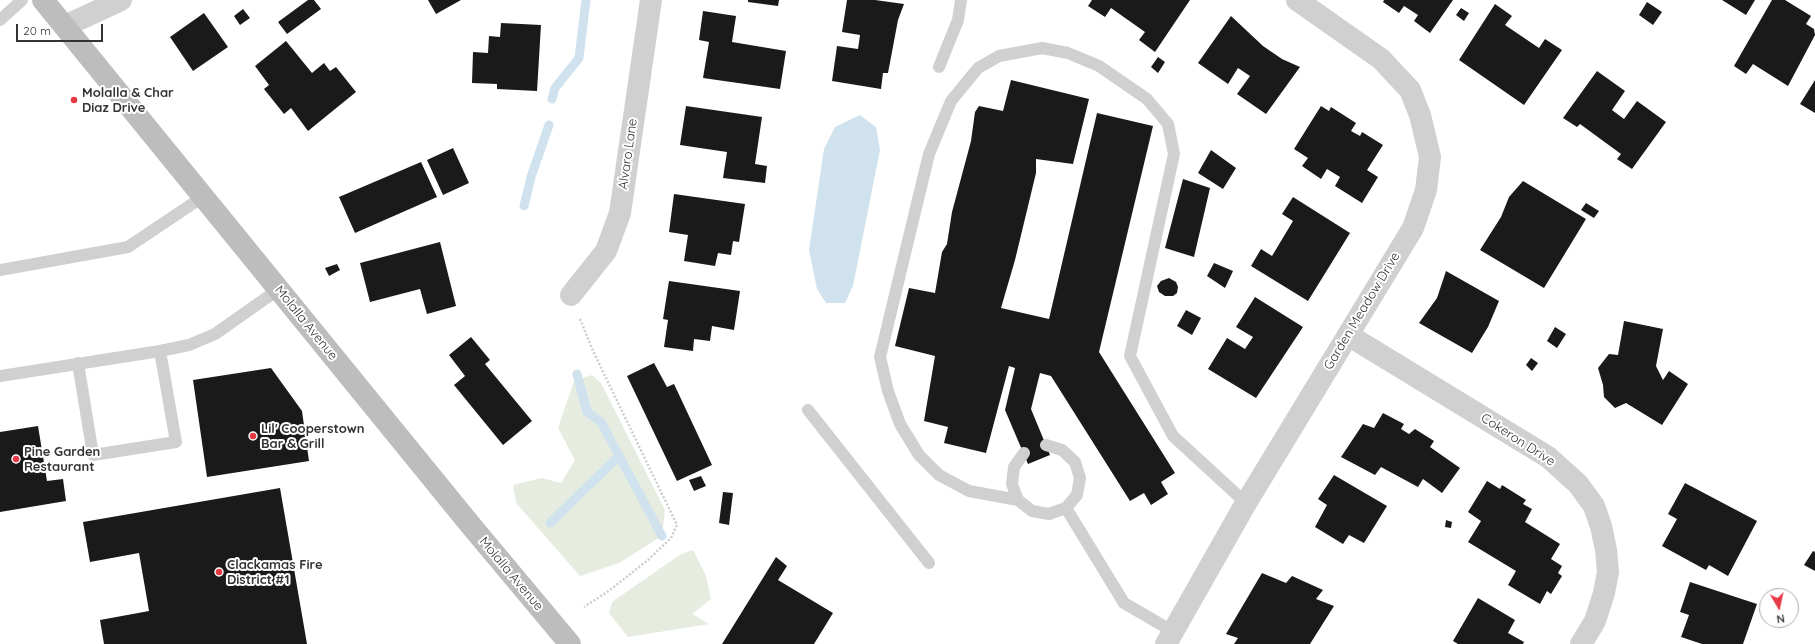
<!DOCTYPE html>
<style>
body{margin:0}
#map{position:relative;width:1815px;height:644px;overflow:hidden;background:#fff;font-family:Quicksand,sans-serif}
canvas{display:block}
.north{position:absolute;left:1759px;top:588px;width:40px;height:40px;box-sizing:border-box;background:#fff;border:1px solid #adadad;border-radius:50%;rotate:171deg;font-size:11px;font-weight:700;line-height:16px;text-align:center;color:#333}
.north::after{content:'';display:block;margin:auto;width:14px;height:18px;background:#e63946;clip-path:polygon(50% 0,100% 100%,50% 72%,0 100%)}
.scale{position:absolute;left:16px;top:24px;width:87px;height:18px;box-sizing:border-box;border:2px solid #333;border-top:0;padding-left:5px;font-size:12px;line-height:14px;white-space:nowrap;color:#333;-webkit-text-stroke:3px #fff;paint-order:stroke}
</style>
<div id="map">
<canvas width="1815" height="644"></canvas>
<div class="north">N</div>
<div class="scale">20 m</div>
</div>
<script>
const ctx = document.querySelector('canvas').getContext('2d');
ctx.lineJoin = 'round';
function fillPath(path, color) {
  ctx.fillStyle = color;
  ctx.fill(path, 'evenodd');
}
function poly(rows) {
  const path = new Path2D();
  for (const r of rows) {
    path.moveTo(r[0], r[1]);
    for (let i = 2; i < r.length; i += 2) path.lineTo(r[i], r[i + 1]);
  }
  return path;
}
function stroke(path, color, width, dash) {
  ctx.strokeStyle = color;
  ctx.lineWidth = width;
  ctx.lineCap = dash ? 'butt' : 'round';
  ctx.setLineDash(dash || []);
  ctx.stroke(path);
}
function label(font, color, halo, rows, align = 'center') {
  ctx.font = font + ' Quicksand,sans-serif';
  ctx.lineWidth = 4;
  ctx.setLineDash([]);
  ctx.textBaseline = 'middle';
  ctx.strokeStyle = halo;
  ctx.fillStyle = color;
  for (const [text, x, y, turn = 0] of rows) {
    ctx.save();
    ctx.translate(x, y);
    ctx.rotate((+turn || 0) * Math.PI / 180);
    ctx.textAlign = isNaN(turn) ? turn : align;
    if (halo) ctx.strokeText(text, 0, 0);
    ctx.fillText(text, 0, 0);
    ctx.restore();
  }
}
const green = poly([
 [592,375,601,383,665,510,662,536,619,563,580,576,516,503,513,485,542,478,561,483,575,460,558,428,574,381],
 [693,550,706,576,711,599,692,614,709,624,628,637,609,613,612,602,681,554]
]);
const water = poly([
 [860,115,876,127,880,150,853,286,845,303,826,303,817,289,809,250,824,149,835,127]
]);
const stream = poly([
 [552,99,555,88,579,58,586,0],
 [524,206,531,177,549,125],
 [577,374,587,412,601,422,662,536],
 [550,523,619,456]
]);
const building = poly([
 [308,0,314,0,321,9,287,34,278,22],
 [428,0,461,0,436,14],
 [748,0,779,0,778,6,748,2],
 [847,0,875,0,904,4,898,20,888,73,883,73,881,89,832,81,837,46,858,49,860,35,842,32],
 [1092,0,1190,0,1155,52,1139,40,1145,32,1111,8,1105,17,1088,6],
 [1384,0,1453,0,1430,33,1414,21,1418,15,1404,6,1399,13,1383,2],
 [1722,0,1755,0,1746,15],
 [1772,0,1785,0,1811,16,1806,24,1814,29,1815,35,1788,86,1753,64,1746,74,1734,66],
 [1647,2,1662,12,1653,25,1639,15],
 [1495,4,1512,16,1505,25,1539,48,1545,39,1562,50,1524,105,1459,60],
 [1461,8,1469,13,1464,21,1456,15],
 [243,9,250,18,240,25,234,16],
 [703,11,736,16,732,42,786,51,780,89,703,78,709,42,699,40],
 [204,13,228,47,193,71,170,37],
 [1231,16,1263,46,1282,59,1300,67,1266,114,1237,94,1250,76,1238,68,1228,84,1198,63],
 [501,23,541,25,537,91,497,89,497,84,472,83,473,52,488,53,489,36,500,37],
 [286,41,312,73,324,63,330,71,336,67,356,92,308,131,291,108,284,114,264,89,269,85,255,66],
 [1158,57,1165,62,1158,73,1151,67],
 [1597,71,1625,91,1612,110,1624,119,1637,101,1666,122,1632,169,1617,159,1621,154,1580,124,1577,127,1563,118],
 [1011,80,1089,99,1073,164,1036,159,1036,173,1015,260,1001,308,1049,319,1097,113,1153,126,1099,352,1175,473,1161,482,1168,494,1151,505,1144,493,1130,501,1051,376,1040,373,1031,409,1050,455,1028,464,1005,410,1015,368,1009,366,986,453,944,443,948,427,924,421,935,356,895,346,909,288,935,293,942,252,947,244,952,212,971,141,975,112,979,106,1003,111],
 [1815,80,1815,113,1800,104],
 [686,106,762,117,755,164,767,166,765,183,723,178,727,152,680,145],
 [1321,106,1329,111,1331,107,1356,123,1351,131,1360,136,1362,132,1383,145,1367,170,1378,177,1362,203,1335,186,1340,177,1327,169,1321,179,1302,166,1308,158,1294,149],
 [453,148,469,183,443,195,427,160],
 [1211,150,1236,168,1223,189,1198,173],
 [421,162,437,197,355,233,339,197],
 [1183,179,1210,188,1194,257,1165,248],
 [1523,181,1586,219,1544,288,1480,250,1501,217,1509,197],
 [674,194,745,204,739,242,733,241,731,255,718,253,715,266,684,261,688,235,669,232],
 [1293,197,1350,233,1308,301,1251,266,1261,249,1272,256,1293,221,1282,214],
 [1586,203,1599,211,1594,218,1581,210],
 [440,242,456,306,427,314,420,289,370,302,360,263],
 [1214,263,1233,271,1225,288,1207,276],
 [337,264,340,270,329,276,325,268],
 [1446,271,1499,301,1488,327,1472,353,1419,323,1437,298],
 [1169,278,1176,282,1178,287,1177,293,1173,296,1165,296,1159,292,1157,286,1161,281],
 [669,281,740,291,734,330,712,326,710,341,694,339,693,351,664,347,668,320,663,319],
 [1255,297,1303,327,1256,398,1208,369,1227,338,1245,349,1253,337,1236,327],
 [1186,310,1201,318,1192,335,1177,326],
 [1624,321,1663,329,1656,366,1663,380,1669,371,1688,384,1662,425,1626,403,1615,408,1604,397,1603,385,1598,368,1609,354,1618,355],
 [1555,327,1566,334,1557,348,1547,341],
 [471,337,490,360,485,364,532,421,503,445,454,385,465,376,449,355],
 [1531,358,1538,363,1532,371,1526,365],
 [654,363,667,387,674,384,712,465,677,481,627,376],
 [271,368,302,411,309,461,207,477,193,380],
 [1383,413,1404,424,1401,429,1409,434,1415,429,1434,441,1430,447,1460,468,1442,493,1423,479,1418,487,1381,467,1375,475,1341,457,1363,424,1374,428],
 [38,426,47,481,63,479,66,501,0,512,0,432],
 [1334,475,1387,506,1364,543,1349,535,1343,544,1315,527,1327,505,1318,499],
 [701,476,706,486,694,491,689,480],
 [1487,481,1500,489,1502,485,1526,500,1523,504,1532,509,1525,522,1560,544,1551,559,1562,566,1558,573,1562,576,1551,594,1547,591,1540,604,1508,585,1516,571,1468,542,1481,521,1468,512],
 [1685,483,1757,521,1728,576,1709,565,1706,570,1662,546,1677,519,1668,514],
 [280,488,307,644,104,644,100,620,149,611,139,553,90,562,83,522],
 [723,492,733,493,729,525,719,523],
 [1446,520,1452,522,1451,528,1445,527],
 [1813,551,1815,552,1815,571,1804,565],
 [776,557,787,566,778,580,833,613,814,644,722,644],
 [1262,573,1286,583,1292,576,1323,590,1316,599,1334,606,1310,644,1234,644,1238,638,1226,634],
 [1690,582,1757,604,1743,644,1702,644,1681,637,1689,615,1680,612],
 [1478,598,1515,620,1508,633,1524,642,1523,644,1458,644,1453,641],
 [1764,607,1767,608,1767,616,1761,613]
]);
const path = poly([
 [580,319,593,351,677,525,671,538,648,560,610,590,584,607]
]);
const lane = poly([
 [0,20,22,0],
 [939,67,958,20,961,0],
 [0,270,128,247,204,196],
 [78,363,93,455,176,442,160,351],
 [0,376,160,351,189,345,215,334,279,289],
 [808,410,929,563],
 [1046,445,1062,450,1075,462,1080,478,1077,495,1066,508],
 [1024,453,1014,467,1012,484,1018,500,1032,511,1049,514,1066,508,1124,603,1174,632],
 [1018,500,969,491,939,475,919,455,900,424,888,391,880,357,929,154,951,101,978,68,999,56,1042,48,1068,53,1099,66,1147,99,1168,124,1174,154,1130,356,1173,436,1246,503]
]);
const street = poly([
 [65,26,121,0],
 [571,295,606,251,620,213,651,0],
 [1348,335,1548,457,1578,484,1594,506,1601,526,1606,550,1608,572,1604,593,1595,621,1581,644],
 [1166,644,1246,503,1413,228,1426,190,1430,157,1420,115,1410,90,1381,59,1297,0]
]);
const secondary = poly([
 [43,0,468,522,570,644]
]);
const markers = [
 [74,100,4,"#e63946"],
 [253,436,4,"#e63946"],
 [16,459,4,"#e63946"],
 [219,572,4,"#e63946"]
];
const poiNames = [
 ["Molalla & Char",82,93],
 ["Diaz Drive",82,108],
 ["Lil' Cooperstown",261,429],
 ["Bar & Grill",261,444],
 ["Pine Garden",24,452],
 ["Restaurant",24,467],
 ["Clackamas Fire",227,565],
 ["District #1",227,580]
];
const streetNames = [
 ["Alvaro Lane",628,154,-82],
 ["Garden Meadow Drive",1362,311,-59],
 ["Molalla Avenue",306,323,51],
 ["Cokeron Drive",1518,440,33],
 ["Molalla Avenue",511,574,50]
];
fillPath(green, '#e6ecdf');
fillPath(water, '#cfe2ee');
stroke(stream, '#cfe2ee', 9);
fillPath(building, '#1a1a1a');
stroke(path, '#cdcdcd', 2.5, [2, 2]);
stroke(lane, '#d0d0d0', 12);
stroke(street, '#d0d0d0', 22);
stroke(secondary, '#bdbdbd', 22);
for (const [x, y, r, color] of markers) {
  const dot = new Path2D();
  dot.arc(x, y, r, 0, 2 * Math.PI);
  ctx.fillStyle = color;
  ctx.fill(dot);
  stroke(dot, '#fff', 1.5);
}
label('bold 13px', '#333', '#fff', poiNames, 'left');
label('13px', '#333', '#fff', streetNames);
</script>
